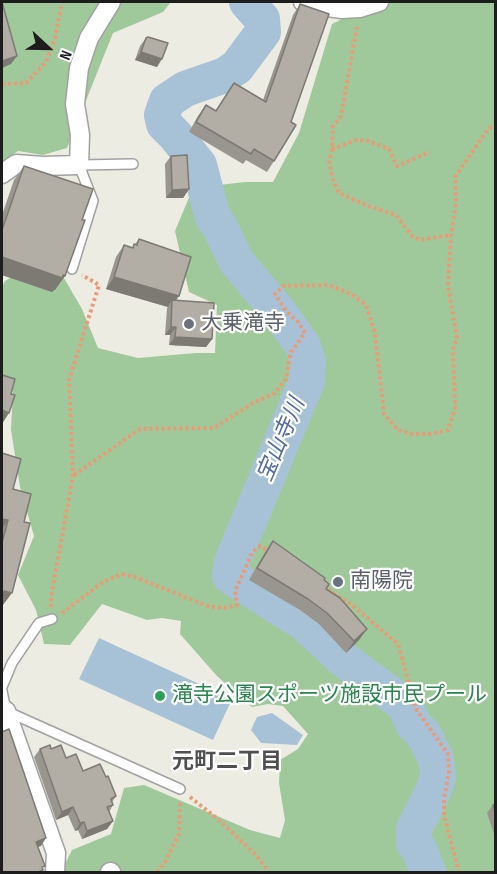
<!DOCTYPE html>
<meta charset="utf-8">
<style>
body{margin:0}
#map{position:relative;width:497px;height:874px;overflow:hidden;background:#edece3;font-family:"Sofia Sans Condensed",sans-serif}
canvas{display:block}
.frame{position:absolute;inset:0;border:3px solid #1d1d1d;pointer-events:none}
.north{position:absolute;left:18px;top:18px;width:60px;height:60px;-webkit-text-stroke:4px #fff;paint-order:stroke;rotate:112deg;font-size:16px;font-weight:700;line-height:24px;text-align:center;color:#1d1d1d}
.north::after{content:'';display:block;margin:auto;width:21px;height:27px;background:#1d1d1d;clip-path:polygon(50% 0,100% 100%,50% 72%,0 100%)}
</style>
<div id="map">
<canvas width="497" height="874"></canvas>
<div class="frame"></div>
<div class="north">N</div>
</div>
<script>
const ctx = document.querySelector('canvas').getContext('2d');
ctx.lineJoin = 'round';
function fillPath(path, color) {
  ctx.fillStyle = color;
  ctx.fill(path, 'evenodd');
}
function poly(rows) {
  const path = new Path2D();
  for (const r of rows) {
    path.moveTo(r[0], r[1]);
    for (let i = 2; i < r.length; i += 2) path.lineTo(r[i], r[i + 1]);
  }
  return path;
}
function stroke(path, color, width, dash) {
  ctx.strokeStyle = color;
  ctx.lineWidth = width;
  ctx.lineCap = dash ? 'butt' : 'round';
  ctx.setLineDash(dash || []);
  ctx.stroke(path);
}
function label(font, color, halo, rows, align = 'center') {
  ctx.font = font + ' "Sofia Sans Condensed","Noto Sans JP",sans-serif';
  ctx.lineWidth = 4.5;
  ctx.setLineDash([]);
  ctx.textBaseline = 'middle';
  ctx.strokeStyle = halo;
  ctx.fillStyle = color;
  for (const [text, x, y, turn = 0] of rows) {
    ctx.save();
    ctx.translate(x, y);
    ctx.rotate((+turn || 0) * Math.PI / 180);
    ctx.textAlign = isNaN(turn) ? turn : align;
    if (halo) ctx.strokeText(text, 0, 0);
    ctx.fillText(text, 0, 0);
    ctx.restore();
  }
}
const forest = poly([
 [2,2,171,2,163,12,113,33,67,148,43,155,18,151,2,162],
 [367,2,495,2,495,872,61,872,72,850,111,834,124,788,144,785,250,830,280,838,285,820,279,783,280,760,298,749,308,734,283,706,268,704,252,707,217,676,180,634,181,621,162,618,147,620,102,604,70,645,44,644,36,610,18,575,34,536,20,487,11,430,13,388,2,382,2,286,5,281,23,271,61,273,82,309,98,348,138,358,196,353,215,353,217,305,189,292,175,231,193,188,245,182,273,182,299,133,332,24,367,7]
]);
const water = poly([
 [99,638,232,699,213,740,79,679],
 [272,713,303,735,297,745,261,743,251,730,257,717]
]);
const river = poly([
 [247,2,262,19,263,32,237,67,225,75,185,89,167,101,162,115,164,124,175,135,199,165,213,218,220,227,236,261,278,311,303,346,308,361,307,381,232,562,230,576,304,623,344,660,404,704,414,725,424,735,436,759,438,777,434,789,414,829,414,843,419,849,428,872]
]);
const path = poly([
 [357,27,341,116,333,126,332,149,357,140,368,141,389,149,397,166,430,152],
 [2,84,26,83,46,62,55,38,62,2],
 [332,149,329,164,334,183,339,193,368,206,396,215,412,236,420,240,451,235],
 [74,475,140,429,214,428,253,403,275,393,286,379,291,352,305,333,298,322,286,311,275,294,283,286,329,285,351,294,366,305,375,333,384,414,398,430,411,434,430,434,448,430,455,408,453,350,457,338,448,286,451,235,456,202,455,177,488,129,496,124],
 [323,586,353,606,398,644,416,709,448,754,449,772,444,799,444,815,459,872],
 [51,607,51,597,73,476,69,380,99,285,82,275],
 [62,613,103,582,122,574,135,577,210,607,227,608,237,605,235,591,253,551,260,546,269,551],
 [190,797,219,820,255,854,269,872],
 [157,872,164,864,179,834,180,802]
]);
const lane = poly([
 [72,269,93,201,79,165,133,164],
 [2,687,12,663,39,623,52,619],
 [2,691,6,711,180,789]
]);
const street = poly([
 [303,2,314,5,342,9,360,8,379,2],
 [2,174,16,164,43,166,79,165,80,135,75,104,79,68,89,38,111,2],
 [2,708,6,711,56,853,55,872],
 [110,872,111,872]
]);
const wall = poly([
 [300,4,274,161,267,172,246,160,243,164,189,132,198,116,206,105,216,111,234,83,263,100,293,15],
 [146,38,157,67,135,60,140,46],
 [171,156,189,189,183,198,166,198,165,164],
 [24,166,55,290,54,290,52,292,2,275,2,215,14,180],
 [139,239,176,300,212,339,206,347,169,345,170,335,165,335,167,308,168,307,106,289,116,257,124,245,132,248],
 [2,453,24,522,3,605,2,605],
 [273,541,324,580,326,589,367,629,359,640,346,653,319,624,300,610,249,580,265,552],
 [40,749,51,749,66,758,83,771,106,777,116,796,112,802,113,805,109,812,113,821,107,829,82,839,78,830,75,831,68,815,56,820,34,757],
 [495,804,495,833,494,834,487,813,493,805]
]);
const shadedWall = poly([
 [141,52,162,59,157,67,135,60],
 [17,56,11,64,2,68,2,61],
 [189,189,183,198,166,198,172,190],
 [2,257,63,275,65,276,55,290,54,290,52,292,2,275],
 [114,277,179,296,172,306,172,300,168,307,106,289],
 [171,327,176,327,170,335,165,335],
 [175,337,212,339,206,347,169,345],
 [2,410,9,413,2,424],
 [2,519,8,520,2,529],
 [4,591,12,593,3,605,2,605,2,595],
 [367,629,359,640,346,653,354,641],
 [73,807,68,815,56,820,62,812],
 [113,821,107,829,82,839,87,831],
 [84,822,78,830,75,831,80,823],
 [46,838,41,846,30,850,36,842]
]);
const building = poly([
 [2,2,17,56,2,61,2,2],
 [300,4,329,14,291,122,296,125,274,161,254,149,251,154,196,122,206,105,216,111,234,83,266,102,300,4],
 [148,37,168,43,162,59,141,52,146,38,148,37],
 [187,155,189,189,172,190,171,156,187,155],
 [24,166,93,189,82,220,85,220,65,276,63,275,62,278,2,257,2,230,24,166],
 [139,239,191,257,179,296,114,277,124,245,133,248,134,244,137,245,139,239],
 [172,300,214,303,212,339,175,337,176,327,171,327,172,300],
 [2,375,15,379,11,394,15,395,9,413,2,410,2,375],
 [2,453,21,459,13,489,31,494,24,522,30,523,12,593,4,591,2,602,2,543,8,520,2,519,2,453],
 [273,541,325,578,324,580,329,584,326,589,340,598,367,629,354,641,327,613,308,599,257,568,273,541],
 [9,729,46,838,36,842,45,866,42,867,43,870,36,873,2,873,2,732,9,729],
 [50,745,51,749,61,745,66,758,76,754,83,771,100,764,106,777,108,776,116,796,111,799,113,805,107,807,113,821,87,831,84,822,80,823,73,807,62,812,40,749,50,745],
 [495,804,495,813,493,805,495,804]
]);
const markers = [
 [189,324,6,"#6b7280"],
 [338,582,6,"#6b7280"],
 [160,696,6,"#2e9e5b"]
];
const worshipNames = [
 ["大乗滝寺",201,324],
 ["南陽院",350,582]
];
const leisureNames = [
 ["滝寺公園スポーツ施設市民プール",172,696]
];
const waterNames = [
 ["宝山寺川",282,440,-67]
];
const neighbourhoodNames = [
 ["元町二丁目",227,762]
];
fillPath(forest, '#9fc99b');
fillPath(water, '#a7c2d7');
stroke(river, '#a7c2d7', 36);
stroke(lane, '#a1a1a1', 12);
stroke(street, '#a1a1a1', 21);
stroke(path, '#ed9a74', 4, [3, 3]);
stroke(lane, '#fff', 9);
stroke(street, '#fff', 18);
fillPath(wall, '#99968f');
fillPath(shadedWall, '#7d7a74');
fillPath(building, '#b2aea6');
stroke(building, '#7d7a74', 1.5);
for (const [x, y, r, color] of markers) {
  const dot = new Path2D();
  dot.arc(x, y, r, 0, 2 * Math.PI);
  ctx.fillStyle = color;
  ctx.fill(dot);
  stroke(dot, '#fff', 2);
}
label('21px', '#5b616d', '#fff', worshipNames, 'left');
label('21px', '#27864d', '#fff', leisureNames, 'left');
label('italic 22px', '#5269a4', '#fff', waterNames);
label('bold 22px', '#505050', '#fff', neighbourhoodNames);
</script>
